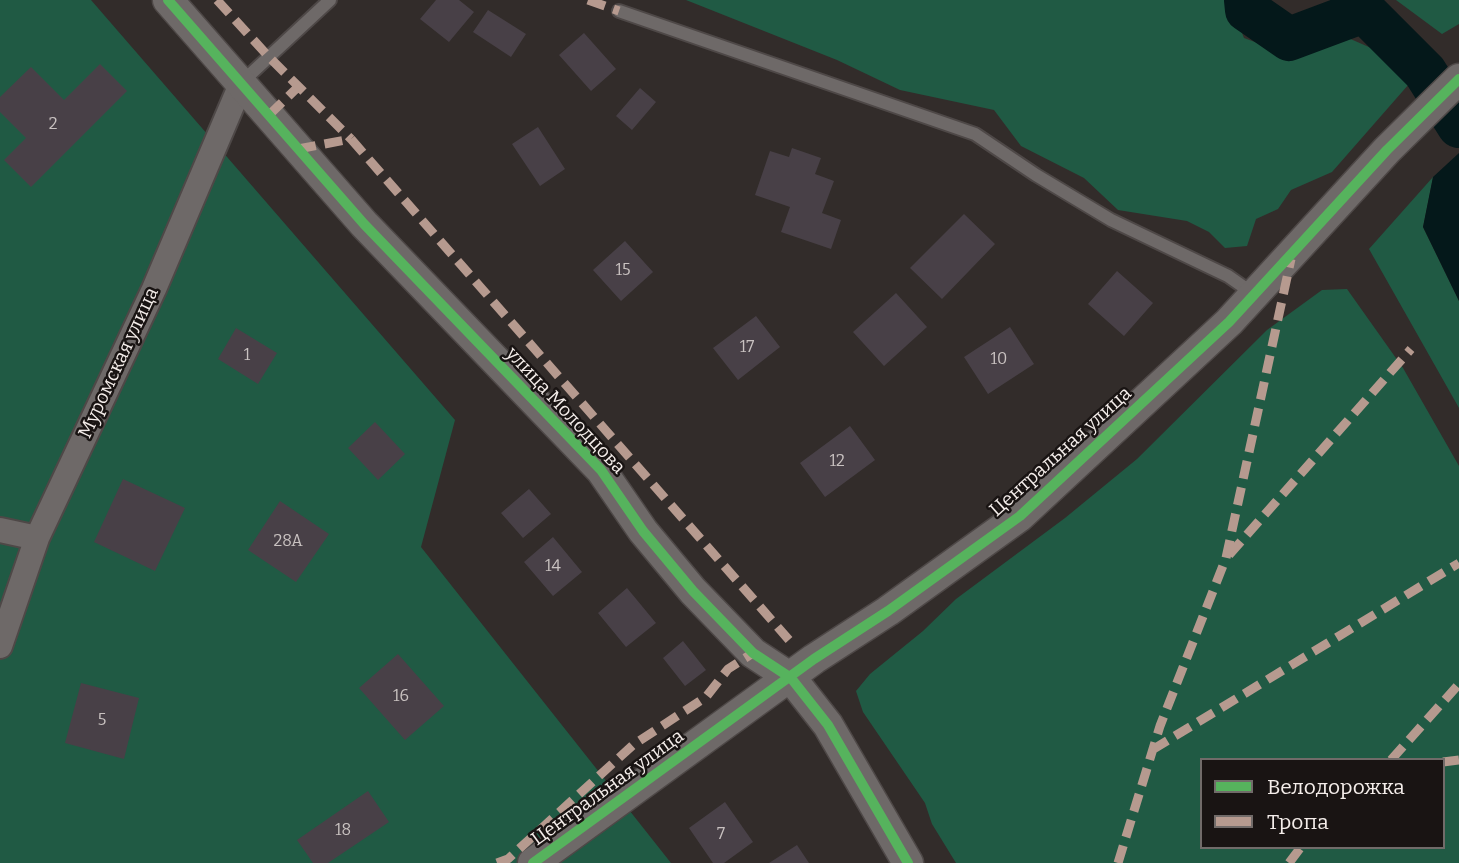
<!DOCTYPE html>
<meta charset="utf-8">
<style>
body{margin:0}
#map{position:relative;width:1459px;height:863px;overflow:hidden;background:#322c2a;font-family:Bitter,serif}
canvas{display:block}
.legend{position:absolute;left:1200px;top:758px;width:245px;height:91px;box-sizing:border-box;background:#191413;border:2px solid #716b69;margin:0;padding:9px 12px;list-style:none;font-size:21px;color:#f4edea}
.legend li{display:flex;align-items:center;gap:14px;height:35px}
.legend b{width:35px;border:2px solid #716b69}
</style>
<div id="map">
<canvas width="1459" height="863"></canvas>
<ul class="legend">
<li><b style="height:9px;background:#56b35d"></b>Велодорожка</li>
<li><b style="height:9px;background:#b69a8f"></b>Тропа</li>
</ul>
</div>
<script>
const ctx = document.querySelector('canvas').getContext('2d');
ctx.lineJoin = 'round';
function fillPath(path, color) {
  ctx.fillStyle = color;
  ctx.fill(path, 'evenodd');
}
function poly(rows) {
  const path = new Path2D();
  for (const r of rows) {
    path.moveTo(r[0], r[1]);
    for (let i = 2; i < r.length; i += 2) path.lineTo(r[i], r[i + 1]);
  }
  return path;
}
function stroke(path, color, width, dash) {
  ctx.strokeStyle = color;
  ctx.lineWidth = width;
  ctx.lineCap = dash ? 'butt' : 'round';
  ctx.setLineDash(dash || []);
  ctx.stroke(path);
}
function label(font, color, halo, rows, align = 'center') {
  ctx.font = font + ' Bitter,serif';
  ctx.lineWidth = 5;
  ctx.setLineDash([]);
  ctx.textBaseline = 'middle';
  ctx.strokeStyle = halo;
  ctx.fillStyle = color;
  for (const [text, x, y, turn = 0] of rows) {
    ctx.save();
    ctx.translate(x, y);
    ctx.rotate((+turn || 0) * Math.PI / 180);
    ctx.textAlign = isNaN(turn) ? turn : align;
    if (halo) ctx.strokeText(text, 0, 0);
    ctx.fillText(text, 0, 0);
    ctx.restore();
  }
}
const forest = poly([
 [0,0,91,0,455,420,421,547,671,863,0,863],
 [686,0,1229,0,1244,38,1293,56,1346,37,1387,55,1416,76,1332,172,1291,190,1278,209,1256,219,1247,246,1225,248,1209,232,1187,221,1118,210,1084,178,1021,146,994,110,900,90,837,60],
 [1396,0,1459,0,1459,24,1442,34],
 [1433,177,1423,227,1459,301,1459,408,1369,249],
 [1347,289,1403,368,1459,466,1459,863,956,863,932,824,925,803,863,712,856,691,870,674,923,631,956,599,1065,518,1137,459,1267,330,1322,290],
 [1202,760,1443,760,1443,847,1202,847]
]);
const water = poly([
 [1459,153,1459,301,1423,227,1433,177]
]);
const river = poly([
 [1246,0,1247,10,1289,39,1364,11,1425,72,1459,126]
]);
const building = poly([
 [436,0,459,0,474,12,449,42,420,19],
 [488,10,526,34,511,57,473,32],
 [584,33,616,69,591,91,559,55],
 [100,64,127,91,31,187,4,160,26,138,0,112,0,97,31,67,64,100],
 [640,88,656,102,632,130,616,116],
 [538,127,565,169,540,186,512,144],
 [792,148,821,158,815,174,834,181,822,213,841,220,831,249,781,232,790,207,755,195,770,151,789,157],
 [964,214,995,244,942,299,910,268],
 [625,241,653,272,621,301,593,270],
 [1117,271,1153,303,1124,336,1088,304],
 [896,293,927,327,884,366,853,332],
 [756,316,780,347,738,380,713,348],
 [1010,327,1034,364,988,394,964,357],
 [236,328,277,353,258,384,218,359],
 [375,422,405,454,378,480,348,448],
 [850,426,875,460,825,497,800,463],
 [123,479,185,508,155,571,94,542],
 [529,489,551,514,523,538,501,513],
 [280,501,329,534,296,582,248,550],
 [553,537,582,572,553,596,524,562],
 [627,588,656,623,626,647,598,613],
 [683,641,706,670,685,686,663,658],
 [398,654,444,706,405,740,359,688],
 [81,683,139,698,124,759,65,743],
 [368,791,389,822,328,863,313,863,297,840],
 [725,802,753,842,724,863,713,863,689,828],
 [797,845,809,863,769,863]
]);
const service = poly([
 [619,11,975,134,1036,175,1111,220,1228,276,1255,295],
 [242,82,330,0]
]);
const minor = poly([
 [0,530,37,538],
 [0,646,37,538,154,289,242,82]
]);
const tertiary = poly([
 [168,0,364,224,601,470,643,531,693,591,753,653,791,678,828,725,908,863],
 [533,863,814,659,888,611,1020,516,1229,322,1387,150,1459,79]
]);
const quiet = poly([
 [217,0,269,57,351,139],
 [588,0,619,11],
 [269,115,298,87],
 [298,149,351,139,789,640],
 [1229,555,1411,349],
 [1152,750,1459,563],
 [1391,760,1459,684],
 [1443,762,1459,760],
 [497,863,508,859,633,745,706,697,728,669,753,653],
 [1118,863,1160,726,1226,558,1291,259],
 [1289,863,1301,847]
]);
const cycleway = poly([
 [168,0,364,224,601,470,643,531,693,591,753,653,791,678,828,725,908,863],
 [533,863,814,659,888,611,1020,516,1229,322,1387,150,1459,79]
]);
const numberNames = [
 ["2",53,125],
 ["15",623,271],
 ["17",747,348],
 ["1",247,356],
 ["10",999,360],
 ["12",837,462],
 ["28А",288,542],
 ["14",553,567],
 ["16",401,697],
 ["5",102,721],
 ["18",343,831],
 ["7",721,835]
];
const streetNames = [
 ["Муромская улица",119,363,-65],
 ["улица Молодцова",565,411,47],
 ["Центральная улица",1061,452,-42],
 ["Центральная улица",608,788,-36]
];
fillPath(forest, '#205a44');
fillPath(water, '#04181a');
stroke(river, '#04181a', 44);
fillPath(building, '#484047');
stroke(service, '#4e4847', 16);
stroke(minor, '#4e4847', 28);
stroke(tertiary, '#4e4847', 33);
stroke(service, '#6e6968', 12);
stroke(minor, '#6e6968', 24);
stroke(tertiary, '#6e6968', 30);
stroke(quiet, '#b69a8f', 9, [18, 9]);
stroke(cycleway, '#56b35d', 10);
label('16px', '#c9c2c1', null, numberNames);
label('19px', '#f4edea', '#191413', streetNames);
</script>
